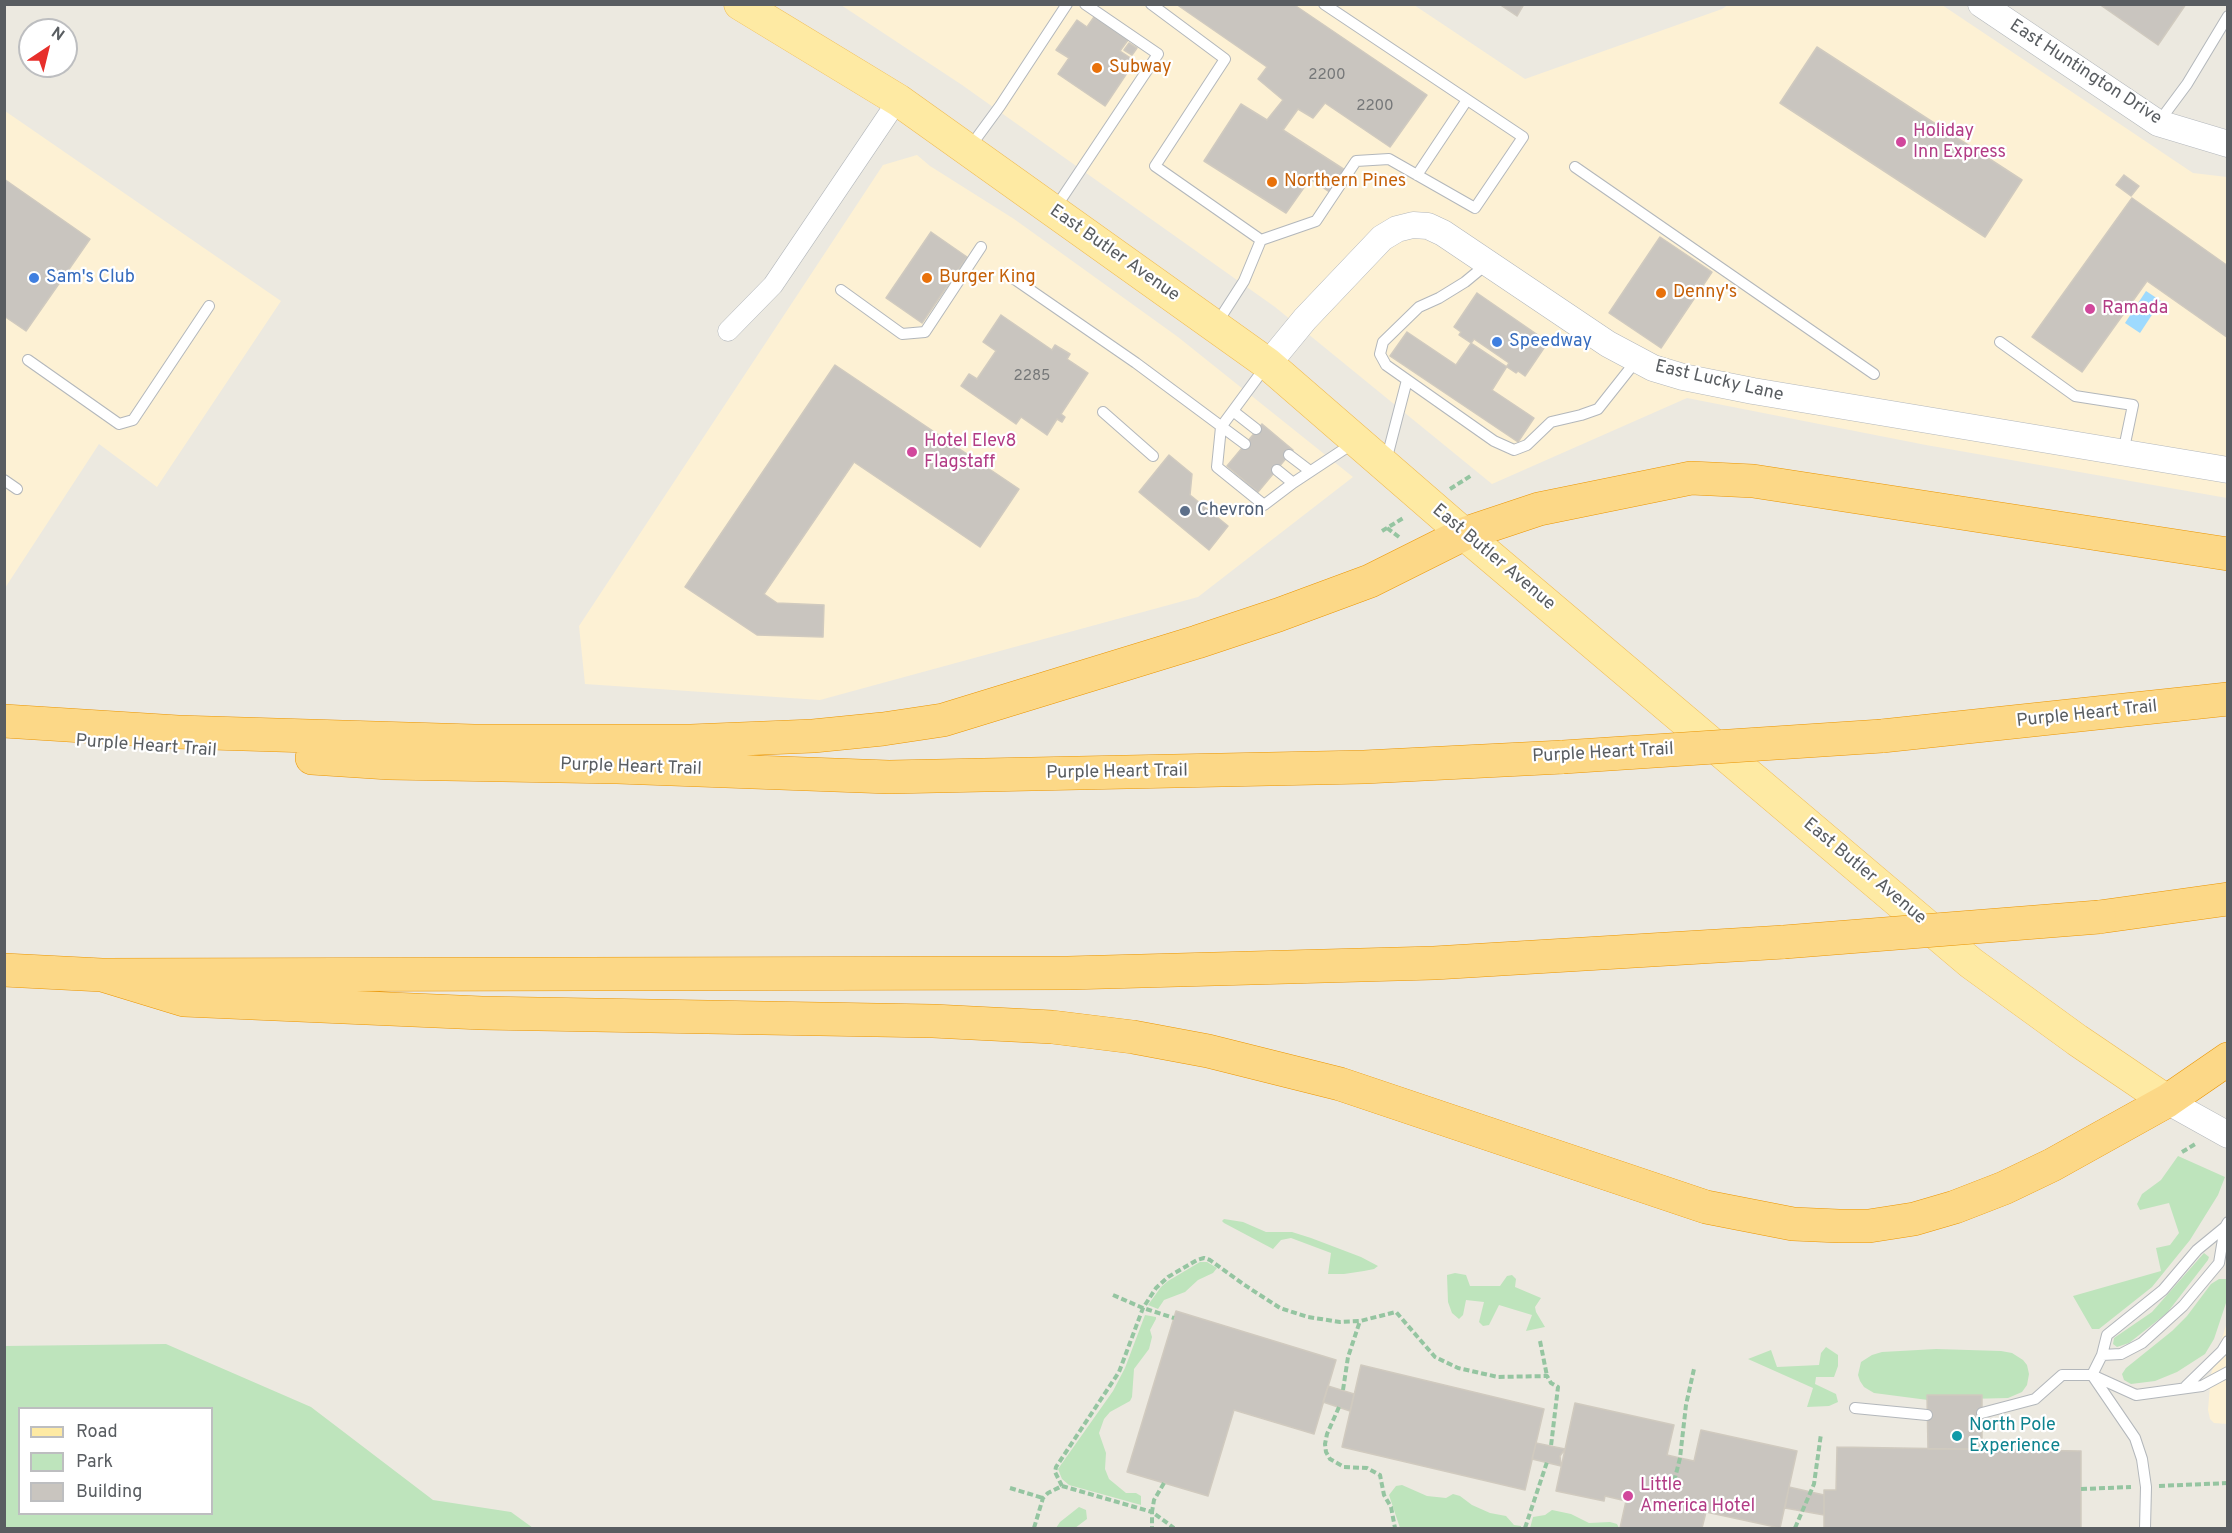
<!DOCTYPE html>
<style>
body{margin:0}
#map{position:relative;width:2232px;height:1533px;overflow:hidden;background:#ece9e0;font-family:Overpass,sans-serif}
canvas{display:block}
.frame{position:absolute;inset:0;border:6px solid #595d61;pointer-events:none}
.legend{position:absolute;left:18px;top:1407px;width:195px;height:108px;box-sizing:border-box;background:#fff;border:2px solid #bdbec0;margin:0;padding:8px 10px;list-style:none;font-size:18px;color:#595d61}
.legend li{display:flex;align-items:center;gap:12px;height:30px}
.legend b{width:30px;border:2px solid #bdbec0}
.north{position:absolute;left:18px;top:18px;width:60px;height:60px;box-sizing:border-box;background:#fff;border:2px solid #bdbec0;border-radius:50%;rotate:35deg;font-size:16px;font-weight:700;line-height:24px;text-align:center;color:#595d61}
.north::after{content:'';display:block;margin:auto;width:21px;height:27px;background:#e72f2b;clip-path:polygon(50% 0,100% 100%,50% 72%,0 100%)}
</style>
<div id="map">
<canvas width="2232" height="1533"></canvas>
<div class="frame"></div>
<ul class="legend">
<li><b style="height:8px;background:#feeaa3"></b>Road</li>
<li><b style="height:16px;background:#bee4bc"></b>Park</li>
<li><b style="height:16px;background:#c9c5bf"></b>Building</li>
</ul>
<div class="north">N</div>
</div>
<script>
const ctx = document.querySelector('canvas').getContext('2d');
ctx.lineJoin = 'round';
function fillPath(path, color) {
  ctx.fillStyle = color;
  ctx.fill(path, 'evenodd');
}
function poly(rows) {
  const path = new Path2D();
  for (const r of rows) {
    path.moveTo(r[0], r[1]);
    for (let i = 2; i < r.length; i += 2) path.lineTo(r[i], r[i + 1]);
  }
  return path;
}
function stroke(path, color, width, dash) {
  ctx.strokeStyle = color;
  ctx.lineWidth = width;
  ctx.lineCap = dash ? 'butt' : 'round';
  ctx.setLineDash(dash || []);
  ctx.stroke(path);
}
function label(font, color, halo, rows, align = 'center') {
  ctx.font = font + ' Overpass,sans-serif';
  ctx.lineWidth = 4.5;
  ctx.setLineDash([]);
  ctx.textBaseline = 'middle';
  ctx.strokeStyle = halo;
  ctx.fillStyle = color;
  for (const [text, x, y, turn = 0] of rows) {
    ctx.save();
    ctx.translate(x, y);
    ctx.rotate((+turn || 0) * Math.PI / 180);
    ctx.textAlign = isNaN(turn) ? turn : align;
    if (halo) ctx.strokeText(text, 0, 0);
    ctx.fillText(text, 0, 0);
    ctx.restore();
  }
}
const commercial = poly([
 [841,5,1414,5,1525,79,1722,9,1728,5,1942,5,2193,173,2227,177,2227,498,1926,445,1687,398,1492,484,1275,307,962,85],
 [5,111,281,301,157,487,99,444,5,588],
 [917,155,930,166,1014,219,1178,337,1353,477,1198,597,820,700,585,684,579,626,883,165],
 [2227,1322,2227,1424,2214,1423,2210,1419,2208,1410,2211,1374]
]);
const green = poly([
 [2178,1156,2225,1177,2218,1195,2190,1240,2152,1287,2099,1329,2092,1329,2073,1296,2161,1271,2156,1248,2170,1245,2179,1233,2169,1203,2140,1210,2137,1204,2142,1194,2161,1180],
 [1224,1219,1243,1222,1266,1232,1292,1232,1311,1238,1361,1257,1378,1266,1374,1269,1364,1271,1344,1274,1328,1274,1331,1253,1291,1238,1281,1240,1273,1249,1224,1223,1222,1221],
 [2204,1253,2209,1257,2208,1260,2167,1313,2129,1343,2117,1347,2113,1344,2114,1338,2152,1312],
 [1200,1262,1207,1262,1217,1268,1213,1273,1198,1280,1185,1292,1164,1300,1158,1309,1148,1305,1161,1287,1168,1281],
 [1455,1273,1466,1275,1470,1286,1500,1286,1507,1276,1512,1275,1516,1279,1515,1287,1541,1298,1535,1307,1536,1312,1545,1327,1526,1331,1532,1315,1499,1305,1489,1325,1483,1326,1479,1322,1484,1302,1466,1300,1463,1315,1459,1319,1452,1313,1448,1302,1447,1275],
 [2219,1279,2227,1279,2227,1300,2214,1339,2205,1354,2177,1372,2155,1381,2131,1384,2124,1380,2122,1374,2126,1368,2172,1331,2187,1316,2211,1284],
 [1145,1315,1156,1317,1156,1319,1150,1330,1152,1337,1149,1349,1134,1369,1132,1397,1130,1401,1110,1412,1104,1419,1099,1433,1106,1453,1105,1469,1109,1479,1126,1493,1136,1493,1141,1496,1141,1505,1069,1485,1062,1479,1058,1469,1113,1391,1125,1368],
 [166,1344,311,1407,433,1500,511,1512,533,1528,5,1528,5,1346],
 [20,1408,212,1408,212,1514,20,1514],
 [1826,1347,1838,1355,1838,1366,1834,1377,1816,1377,1815,1384,1836,1394,1838,1402,1829,1406,1807,1407,1813,1388,1748,1359,1771,1350,1777,1367,1819,1365,1821,1353],
 [1936,1349,2001,1351,2012,1353,2023,1360,2027,1365,2029,1374,2027,1385,2022,1392,2008,1398,1928,1400,1874,1393,1864,1387,1860,1381,1858,1375,1861,1362,1872,1355,1882,1352],
 [1402,1485,1427,1496,1446,1498,1453,1494,1460,1496,1472,1505,1490,1513,1506,1516,1514,1525,1521,1526,1521,1528,1400,1528,1389,1495,1396,1486],
 [1079,1507,1086,1510,1087,1519,1075,1528,1056,1528,1060,1522],
 [1552,1510,1571,1514,1589,1523,1610,1522,1617,1524,1619,1528,1530,1528,1533,1517,1545,1515]
]);
const water = poly([
 [2146,291,2161,301,2140,333,2125,323]
]);
const building = poly([
 [1176,4,1293,4,1427,95,1390,147,1325,103,1313,118,1298,109,1283,130,1345,170,1331,193,1310,179,1286,213,1204,161,1241,104,1267,120,1283,100,1258,79,1267,67,1176,4],
 [1499,4,1524,4,1517,16,1499,4],
 [2099,4,2186,4,2158,45,2099,4],
 [1094,17,1128,40,1120,51,1135,61,1105,106,1058,74,1069,58,1056,50,1077,20,1087,27,1094,17],
 [1129,43,1137,48,1132,55,1124,50,1129,43],
 [1817,47,2022,180,1985,237,1780,103,1817,47],
 [2124,175,2139,186,2131,196,2116,185,2124,175],
 [4,179,90,239,26,331,4,316,4,179],
 [2132,198,2228,266,2228,338,2147,281,2082,372,2032,337,2132,198],
 [931,232,967,257,922,323,886,298,931,232],
 [1660,237,1712,272,1661,348,1609,313,1660,237],
 [1477,293,1548,342,1525,376,1518,371,1516,373,1459,335,1461,332,1454,327,1477,293],
 [1001,315,1052,350,1055,345,1070,354,1067,359,1088,373,1061,414,1065,417,1062,422,1057,419,1047,435,1021,417,1016,424,961,386,969,374,977,379,996,351,983,342,1001,315],
 [1407,332,1456,365,1474,339,1509,363,1492,390,1534,418,1518,442,1390,356,1407,332],
 [835,365,1019,489,980,547,854,462,764,594,777,603,824,605,823,637,757,635,685,587,835,365],
 [1262,424,1293,450,1258,492,1227,466,1262,424],
 [1169,455,1192,474,1190,495,1228,526,1209,550,1139,492,1169,455],
 [1176,1311,1336,1360,1314,1434,1234,1410,1208,1496,1127,1472,1176,1311],
 [1361,1365,1544,1409,1525,1490,1342,1447,1361,1365],
 [1328,1386,1354,1394,1350,1411,1323,1402,1328,1386],
 [1927,1395,1982,1395,1982,1449,1928,1449,1927,1395],
 [1575,1403,1674,1425,1667,1455,1680,1458,1694,1461,1701,1430,1797,1451,1780,1528,1706,1512,1702,1528,1620,1528,1626,1501,1605,1496,1604,1501,1556,1491,1575,1403],
 [1536,1443,1565,1449,1560,1456,1561,1466,1532,1459,1536,1443],
 [1837,1447,2081,1451,2081,1528,1824,1528,1824,1490,1836,1490,1837,1447],
 [1789,1487,1824,1495,1824,1515,1785,1508,1789,1487]
]);
const path = poly([
 [1450,489,1472,475],
 [1387,528,1399,537],
 [1382,531,1405,517],
 [2182,1152,2197,1143],
 [1113,1295,1143,1308,1174,1318],
 [1540,1341,1547,1376],
 [1343,1390,1348,1357,1360,1321],
 [1339,1407,1327,1434,1325,1444,1326,1452,1330,1459,1344,1467,1367,1468,1380,1475,1384,1495,1391,1507,1395,1528],
 [1164,1483,1154,1500,1152,1512,1174,1528],
 [1682,1484,1674,1482,1680,1458,1686,1405,1694,1369],
 [1062,1486,1152,1512,1152,1528],
 [2159,1486,2228,1483],
 [1010,1488,1043,1498],
 [2081,1489,2131,1487],
 [1034,1528,1043,1498,1048,1493,1062,1486,1055,1472,1056,1467,1119,1372,1143,1308,1156,1288,1168,1277,1197,1260,1204,1258,1210,1260,1243,1284,1280,1308,1308,1317,1340,1322,1360,1321,1396,1312,1435,1357,1458,1368,1498,1377,1547,1376,1551,1383,1558,1387,1551,1446],
 [1525,1528,1547,1462],
 [1795,1528,1814,1484,1821,1434]
]);
const service = poly([
 [1151,4,1225,59,1155,166,1261,240],
 [2158,123,2187,84,2228,16],
 [970,147,1000,106,1067,4],
 [1575,167,1874,374],
 [1417,175,1467,100],
 [1056,207,1158,54,1085,4],
 [1488,263,1465,282,1439,298,1419,307,1383,342,1380,354,1386,365,1494,441,1514,450,1527,445,1551,422,1581,415,1598,409,1636,361],
 [1010,276,1136,363,1245,444],
 [841,290,902,334,925,332,981,247],
 [1217,323,1244,281,1261,240,1316,221,1356,161,1389,159,1475,208,1523,137,1324,4],
 [2000,342,2075,396,2133,405,2123,453],
 [28,360,119,424,133,420,209,306],
 [1266,366,1221,427,1217,467,1264,505,1293,483],
 [1233,411,1256,429],
 [1103,412,1153,456],
 [1289,455,1310,471],
 [1386,461,1407,380],
 [1277,470,1293,483,1355,442],
 [4,480,17,489],
 [2102,1355,2121,1354,2142,1343,2183,1306,2219,1263,2225,1227],
 [2186,1386,2222,1351,2228,1341],
 [1855,1408,1927,1415],
 [1982,1413,2035,1399,2062,1375,2092,1375,2136,1395,2202,1386,2228,1372],
 [2145,1528,2146,1487,2142,1459,2135,1438,2092,1375,2102,1355,2107,1335,2163,1290,2197,1250,2225,1227,2228,1222]
]);
const minor = poly([
 [728,331,773,285,898,100]
]);
const tertiary = poly([
 [1981,4,2158,123,2228,144],
 [1268,364,1305,319,1382,238,1397,229,1413,225,1428,226,1443,233,1608,344,1653,368,1683,377,1753,391,2228,470],
 [2167,1101,2228,1135]
]);
const primary = poly([
 [740,4,898,100,1268,364,1464,534,1971,963,2077,1040,2167,1101]
]);
const motorway = poly([
 [4,721,178,732,474,741,691,741,813,736,883,729,943,720,1197,642,1278,615,1370,581,1464,534,1539,509,1691,478,1753,481,2228,554],
 [1882,736,2228,699],
 [312,758,389,763,617,767,889,777,1364,767,1563,757],
 [2099,917,2228,899],
 [4,970,102,975,1068,973,1434,963,1784,942],
 [102,975,184,1000,482,1013,933,1021,1052,1027,1133,1037,1208,1051,1340,1084,1706,1207,1793,1224,1839,1226,1869,1226,1914,1219,1955,1207,2004,1188,2052,1165,2167,1101,2228,1059]
]);
const motorwayBridge = poly([
 [1563,757,1882,736],
 [1784,942,2099,917]
]);
const markers = [
 [1097,68,6,"#e8710a"],
 [1901,142,6,"#d1479c"],
 [1272,182,6,"#e8710a"],
 [34,278,6,"#3f7fe0"],
 [927,278,6,"#e8710a"],
 [1661,293,6,"#e8710a"],
 [2090,309,6,"#d1479c"],
 [1497,342,6,"#3f7fe0"],
 [912,452,6,"#d1479c"],
 [1185,511,6,"#5c6f8a"],
 [1957,1436,6,"#0f9aa8"],
 [1628,1496,6,"#d1479c"]
];
const numberNames = [
 ["2200",1327,76],
 ["2200",1375,107],
 ["2285",1032,377]
];
const foodNames = [
 ["Subway",1109,68],
 ["Northern Pines",1284,182],
 ["Burger King",939,278],
 ["Denny's",1673,293]
];
const streetNames = [
 ["East Huntington Drive",2085,73,33],
 ["East Butler Avenue",1114,254,35],
 ["East Lucky Lane",1719,382,13],
 ["East Butler Avenue",1493,558,40],
 ["Purple Heart Trail",2087,715,-6],
 ["Purple Heart Trail",146,747,4],
 ["Purple Heart Trail",1603,754,-3],
 ["Purple Heart Trail",631,768,2],
 ["Purple Heart Trail",1117,773,-1],
 ["East Butler Avenue",1864,872,40]
];
const hotelNames = [
 ["Holiday",1913,132],
 ["Inn Express",1913,153],
 ["Ramada",2102,309],
 ["Hotel Elev8",924,442],
 ["Flagstaff",924,463],
 ["Little",1640,1486],
 ["America Hotel",1640,1507]
];
const shopNames = [
 ["Sam's Club",46,278],
 ["Speedway",1509,342]
];
const serviceNames = [
 ["Chevron",1197,511]
];
const cultureNames = [
 ["North Pole",1969,1426],
 ["Experience",1969,1447]
];
fillPath(commercial, '#fdf1d4');
fillPath(green, '#bee4bc');
fillPath(water, '#9edafe');
fillPath(building, '#c9c5bf');
stroke(building, '#d0cabf', 1.5);
stroke(service, '#b3b7bb', 12);
stroke(minor, '#b3b7bb', 21);
stroke(tertiary, '#b3b7bb', 27);
stroke(primary, '#f0bc55', 33);
stroke(motorway, '#ea9502', 34);
stroke(path, '#95c5a1', 4, [6, 3]);
stroke(service, '#fff', 10);
stroke(minor, '#fff', 20);
stroke(tertiary, '#fff', 26);
stroke(primary, '#feeaa3', 32);
stroke(motorway, '#fcd887', 33);
stroke(motorwayBridge, '#ea9502', 34, []);
stroke(motorwayBridge, '#fcd887', 33);
for (const [x, y, r, color] of markers) {
  const dot = new Path2D();
  dot.arc(x, y, r, 0, 2 * Math.PI);
  ctx.fillStyle = color;
  ctx.fill(dot);
  stroke(dot, '#fff', 2);
}
label('15px', '#757778', null, numberNames);
label('18px', '#c56008', '#fff', foodNames, 'left');
label('18px', '#595d61', '#fff', streetNames);
label('18px', '#b23c85', '#fff', hotelNames, 'left');
label('18px', '#366cbe', '#fff', shopNames, 'left');
label('18px', '#4e5e75', '#fff', serviceNames, 'left');
label('18px', '#0d838f', '#fff', cultureNames, 'left');
</script>
